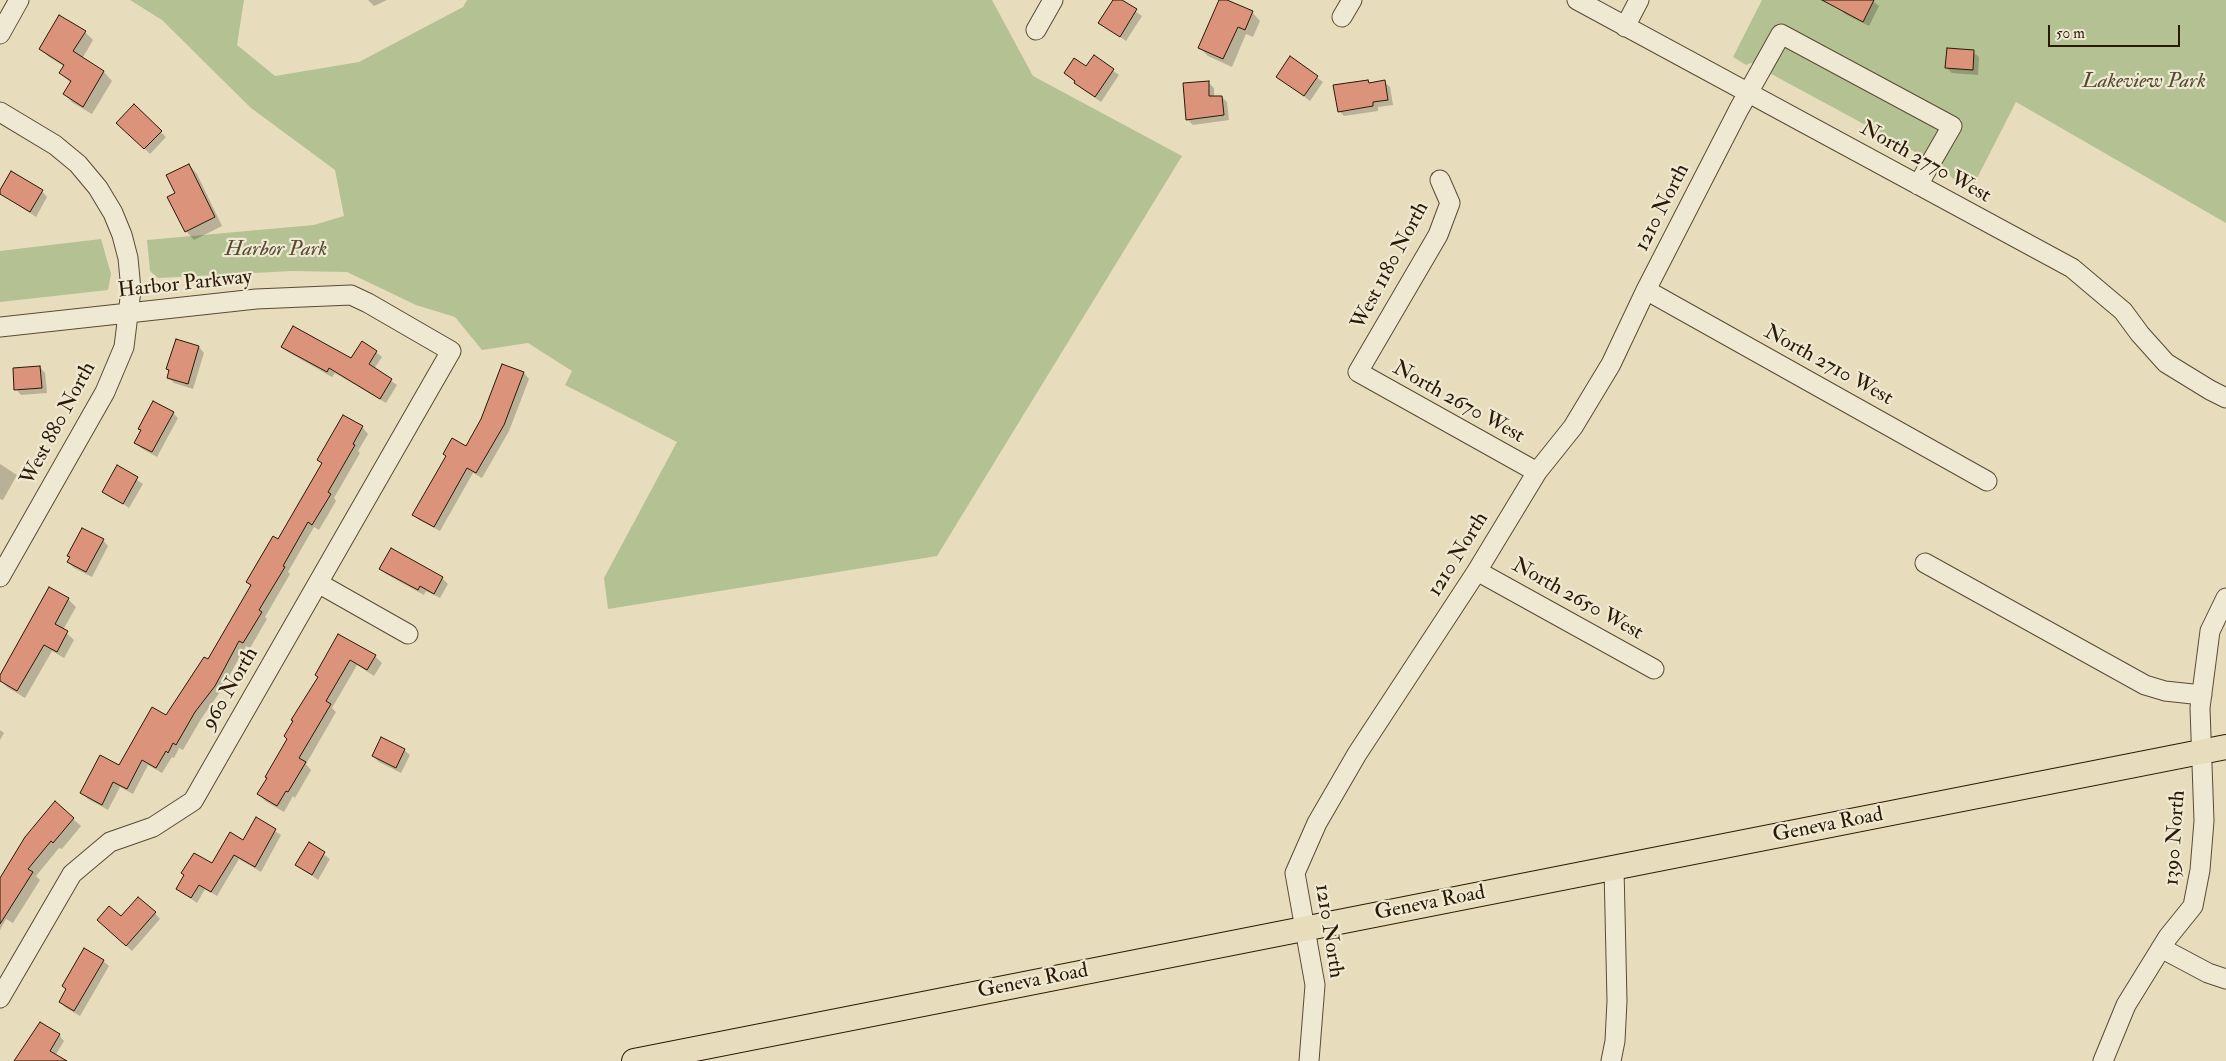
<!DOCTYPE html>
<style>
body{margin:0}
#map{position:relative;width:2226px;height:1061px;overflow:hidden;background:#e7ddbd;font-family:"IM FELL Double Pica",serif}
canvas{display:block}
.scale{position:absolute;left:2048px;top:25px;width:132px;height:22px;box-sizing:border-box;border:2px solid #2b1904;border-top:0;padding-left:6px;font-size:15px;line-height:18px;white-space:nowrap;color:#2b1904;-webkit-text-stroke:4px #efe9d4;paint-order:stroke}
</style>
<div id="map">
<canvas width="2226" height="1061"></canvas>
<div class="scale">50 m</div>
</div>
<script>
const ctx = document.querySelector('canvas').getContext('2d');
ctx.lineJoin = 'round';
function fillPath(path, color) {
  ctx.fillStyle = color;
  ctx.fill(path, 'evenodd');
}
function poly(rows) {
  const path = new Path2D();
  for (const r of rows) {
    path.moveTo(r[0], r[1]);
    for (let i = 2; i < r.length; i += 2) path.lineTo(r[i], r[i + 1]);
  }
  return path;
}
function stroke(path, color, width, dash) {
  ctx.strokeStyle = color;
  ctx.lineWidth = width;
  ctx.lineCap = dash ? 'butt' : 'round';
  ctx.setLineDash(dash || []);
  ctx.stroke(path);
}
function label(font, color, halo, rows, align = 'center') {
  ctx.font = font + ' "IM FELL Double Pica",serif';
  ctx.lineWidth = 4.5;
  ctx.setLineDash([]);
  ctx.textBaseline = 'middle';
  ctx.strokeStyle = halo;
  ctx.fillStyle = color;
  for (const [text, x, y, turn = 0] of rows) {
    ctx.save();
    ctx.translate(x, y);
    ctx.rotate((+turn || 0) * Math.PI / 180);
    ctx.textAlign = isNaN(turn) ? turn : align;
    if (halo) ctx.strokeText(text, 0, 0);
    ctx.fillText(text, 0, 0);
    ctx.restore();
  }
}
const green = poly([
 [130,0,244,0,237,45,275,76,359,62,463,7,467,0,992,0,1033,76,1182,156,937,556,608,609,604,578,677,442,565,385,572,371,528,343,482,350,455,317,416,305,347,272,292,271,158,278,150,271,147,240,314,225,344,216,335,170,251,108,162,20],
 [1762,0,2226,0,2226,223,2016,102,1972,188,1952,178,1945,168,1751,63,1746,65,1733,57],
 [101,239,111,274,108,290,0,302,0,251]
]);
const shadow = poly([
 [368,0,387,0,374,6],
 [1114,0,1119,0,1142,16,1126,41,1100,23],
 [1221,0,1252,12,1260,21,1253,37,1246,34,1232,67,1208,56,1200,48],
 [1843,0,1871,0,1879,6,1869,26,1845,14,1839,8],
 [85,32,93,40,82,59,104,72,112,81,92,114,73,103,64,94,71,83,61,73,65,67,49,57,40,49],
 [1973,52,1979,57,1978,75,1952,73,1946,67],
 [1094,57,1119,75,1101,102,1081,88,1066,73,1086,68],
 [1290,58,1323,82,1310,101,1277,76],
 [1368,81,1370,84,1384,82,1390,87,1393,105,1378,107,1378,111,1344,116,1339,111],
 [1208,82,1214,88,1214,97,1222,97,1227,102,1229,120,1193,125,1187,119],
 [134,106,166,137,150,154,118,123],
 [189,165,197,174,222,226,194,240,186,231],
 [42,191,47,197,36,217,0,193],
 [199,347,204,353,193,389,174,383,168,377,170,371,168,369],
 [283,347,352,360,376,352,382,357,374,369,397,385,386,403,335,373,332,377,288,352],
 [503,365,524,373,529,379,509,431,482,478,473,473,440,531,419,520,414,514,466,448,482,420],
 [40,367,45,373,47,393,21,395,16,389],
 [173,413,178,418,157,457,141,448,136,443],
 [344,417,362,427,368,434,358,451,360,453,334,498,336,501,319,530,314,527,288,572,290,574,265,617,267,619,250,648,246,646,220,692,201,719,183,750,179,748,174,758,172,757,162,773,148,765,133,794,120,787,108,810,88,799,82,793,120,766,166,717,208,661,252,586,248,582,278,540,323,464,319,460],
 [0,464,17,475,3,500,0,499],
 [118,467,143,484,129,508,104,491],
 [103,540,108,546,92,577,74,568,68,562,71,558,69,556],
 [391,550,442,578,448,584,440,598,426,591,424,595,386,574,381,569],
 [68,599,76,607,63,630,74,640,64,658,52,651,25,698,7,687,0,680,0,678],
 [339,635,375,656,382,663,374,676,357,665,332,708,336,712,306,764,311,770,295,798,293,796,284,812,265,801,259,794,288,739],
 [0,730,4,733,0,740],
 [404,750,410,755,401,773,379,762,373,756],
 [73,819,81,826,62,849,59,848,36,876,40,880,13,923,6,919,0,930,0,880],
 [256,819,281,835,261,872,239,859,217,896,205,889,197,903,178,889,244,841],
 [309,844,330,859,318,880,297,865],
 [155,913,160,919,132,951,104,926],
 [103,961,109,966,80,1016,66,1008,60,1002],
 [59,1035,64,1041,55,1056,62,1061,16,1061,28,1039,31,1041]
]);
const building = poly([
 [1113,0,1122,0,1137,9,1120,37,1098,23,1113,0],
 [1219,0,1227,0,1253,11,1245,30,1238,27,1223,59,1198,48,1219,0],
 [1822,0,1874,0,1863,22,1822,0],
 [59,15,86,31,73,51,104,71,83,107,63,94,71,81,59,73,64,65,39,49,59,15],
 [1947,48,1974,50,1973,70,1945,68,1947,48],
 [1094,55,1114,69,1095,97,1074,83,1075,81,1064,73,1074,58,1086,66,1094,55],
 [1290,56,1318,76,1304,96,1276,77,1290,56],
 [1368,80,1369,83,1385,80,1388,100,1373,102,1373,106,1338,112,1333,85,1368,80],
 [1209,81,1209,96,1222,96,1224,115,1186,120,1183,83,1209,81],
 [134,104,162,131,144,149,116,123,134,104],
 [189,164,215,217,185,232,167,197,175,193,166,175,189,164],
 [11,171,43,190,30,212,0,194,0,190,11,171],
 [293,326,351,358,362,341,377,351,369,364,392,379,380,399,329,368,327,372,281,347,293,326],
 [176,339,199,346,188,384,167,378,169,370,166,369,176,339],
 [502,364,524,372,504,425,476,473,467,468,434,527,412,515,446,456,443,454,452,438,466,446,481,419,502,364],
 [40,366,42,388,14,390,13,368,40,366],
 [153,401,174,412,152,452,134,443,141,430,138,429,153,401],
 [343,415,363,426,353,444,355,445,328,492,331,494,312,525,308,522,283,566,285,567,259,610,262,612,243,643,239,641,215,686,195,712,176,745,173,743,168,753,166,751,156,768,142,760,127,789,113,782,102,805,80,793,100,755,119,765,152,707,166,715,204,657,208,659,251,585,246,582,273,536,278,539,322,463,317,460,343,415],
 [117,465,138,477,123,504,102,492,117,465],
 [82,528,104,539,86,572,67,562,70,557,67,556,82,528],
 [391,548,443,577,434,594,420,586,418,590,379,569,391,548],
 [49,587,69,598,55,624,68,631,57,652,44,645,17,691,0,681,0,675,49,587],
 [338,634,376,655,367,670,350,660,326,701,331,704,299,758,306,762,288,792,286,791,277,806,257,794,267,778,265,777,287,739,284,736,293,721,291,720,318,677,315,675,338,634],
 [381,737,405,749,396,768,372,756,381,737],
 [55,801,74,818,53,843,51,841,28,869,33,872,0,924,0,878,25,837,55,801],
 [256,817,276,829,255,867,234,855,211,892,199,885,191,898,176,889,184,875,181,873,194,853,212,863,230,832,243,840,256,817],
 [309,842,325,852,312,875,295,865,309,842],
 [138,897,156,912,126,946,97,920,109,906,121,916,138,897],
 [84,948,104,960,74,1011,59,1002,66,989,62,986,84,948],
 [40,1022,60,1034,50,1051,67,1061,14,1061,40,1022]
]);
const minor = poly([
 [1577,0,2072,268,2123,311,2140,334,2166,363,2210,390,2226,398],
 [1342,17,1352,0],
 [1625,27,1639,0],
 [1036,30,1053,0],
 [0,34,19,0],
 [0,112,55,145,78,164,98,188,113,213,122,235,128,258,131,290,124,347,105,392,0,577],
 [1440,180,1450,203,1438,235,1358,372,1537,472],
 [1646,290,1987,481],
 [0,327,256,299,351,295,368,303,451,351,193,801,153,827,110,842,72,874,0,998],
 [1925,563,2145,685,2165,691,2202,695],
 [1477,571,1654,669],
 [318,583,408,634],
 [2161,948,2208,973,2226,979],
 [1309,1061,1315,985,1295,873,1317,823,1357,754,1477,571,1537,472,1573,427,1611,364,1646,290,1739,109,1781,34,1952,126,1918,185],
 [1611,1061,1615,1041,1617,1001,1614,868],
 [2103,1061,2126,1005,2168,937,2193,906,2200,870,2204,821,2200,708,2210,631,2226,598]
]);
const major = poly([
 [634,1061,2226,747]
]);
const parkNames = [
 ["Lakeview Park",2144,82],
 ["Harbor Park",276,250]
];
const streetNames = [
 ["North 2770 West",1925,163,29],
 ["1210 North",1663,208,-63],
 ["West 1180 North",1391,266,-62],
 ["Harbor Parkway",185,285,-6],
 ["North 2710 West",1828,366,29],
 ["North 2670 West",1458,403,29],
 ["West 880 North",59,424,-62],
 ["1210 North",1459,555,-58],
 ["North 2650 West",1577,600,29],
 ["960 North",231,689,-60],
 ["Geneva Road",1828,826,-11],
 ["1390 North",2176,838,-86],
 ["Geneva Road",1430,904,-11],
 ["1210 North",1328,931,81],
 ["Geneva Road",1033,982,-11]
];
fillPath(green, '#b4c192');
fillPath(shadow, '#0003');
fillPath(building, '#db947b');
stroke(building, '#2b1904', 1);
stroke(minor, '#5a4a32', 21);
stroke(major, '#2b1904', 26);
stroke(minor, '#efe9d4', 19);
stroke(major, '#e7ddbd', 24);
label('italic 21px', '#544b2f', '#efe9d4', parkNames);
label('21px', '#2b1904', '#efe9d4', streetNames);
</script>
